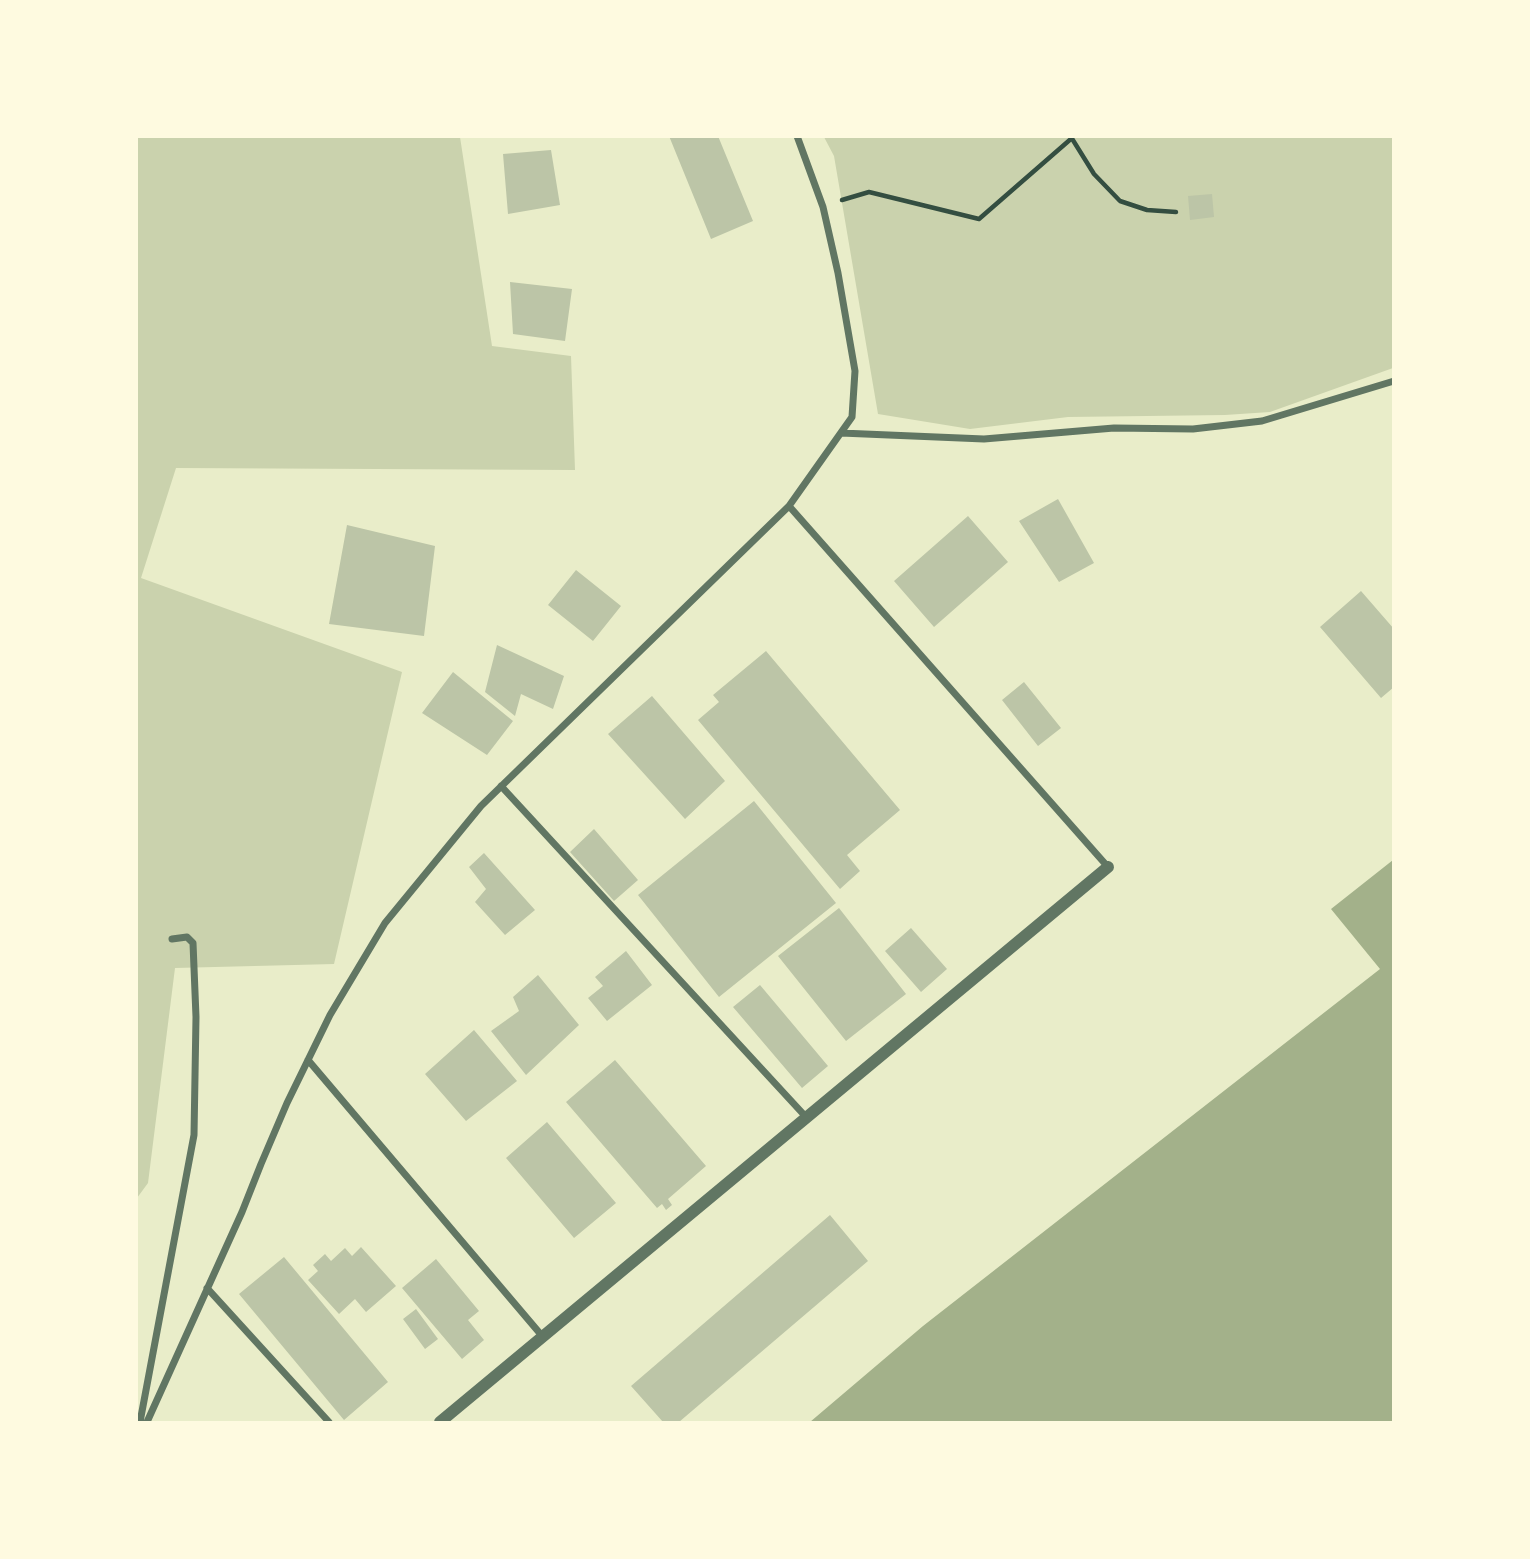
<!DOCTYPE html>
<style>
body{margin:0}
#map{position:relative;width:1530px;height:1559px;overflow:hidden;background:#e9edc9;font-family:"PT Sans",sans-serif}
canvas{display:block}
.frame{position:absolute;inset:0;border:138px solid #fefae0;pointer-events:none}
</style>
<div id="map">
<canvas width="1530" height="1559"></canvas>
<div class="frame"></div>
</div>
<script>
const ctx = document.querySelector('canvas').getContext('2d');
ctx.lineJoin = 'round';
function fillPath(path, color) {
  ctx.fillStyle = color;
  ctx.fill(path, 'evenodd');
}
function poly(rows) {
  const path = new Path2D();
  for (const r of rows) {
    path.moveTo(r[0], r[1]);
    for (let i = 2; i < r.length; i += 2) path.lineTo(r[i], r[i + 1]);
  }
  return path;
}
function stroke(path, color, width, dash) {
  ctx.strokeStyle = color;
  ctx.lineWidth = width;
  ctx.lineCap = dash ? 'butt' : 'round';
  ctx.setLineDash(dash || []);
  ctx.stroke(path);
}
const green = poly([
 [137,137,460,137,492,346,571,356,575,470,176,468,141,578,402,672,334,964,175,968,148,1183,137,1198],
 [824,137,1393,137,1393,368,1270,412,1225,415,1068,417,970,429,878,414,834,156]
]);
const water = poly([
 [1393,860,1393,1422,810,1422,923,1326,1380,969,1331,909]
]);
const building = poly([
 [669,136,718,136,753,221,711,239],
 [551,150,560,205,508,214,503,154],
 [1212,194,1214,217,1190,220,1188,196],
 [510,282,572,289,565,341,513,334],
 [1058,499,1094,563,1059,582,1019,521],
 [968,516,1008,562,934,627,894,581],
 [347,525,435,546,424,636,329,624],
 [576,570,621,606,593,641,548,605],
 [1361,591,1394,629,1394,687,1381,698,1320,627],
 [497,645,564,676,553,709,521,694,515,716,485,692],
 [766,651,900,810,847,855,860,871,840,889,698,720,719,702,713,695],
 [453,672,513,721,487,755,422,713],
 [1024,682,1061,728,1038,746,1002,700],
 [652,696,725,781,685,819,608,734],
 [754,801,836,903,719,997,638,895],
 [594,829,638,880,614,901,570,852],
 [484,853,535,910,505,935,475,902,486,889,469,867],
 [839,908,906,994,846,1041,778,956],
 [911,928,947,969,921,992,885,951],
 [626,951,652,985,607,1021,588,998,603,986,595,977],
 [538,975,579,1025,526,1075,491,1031,519,1011,513,997],
 [760,985,828,1066,802,1088,733,1007],
 [474,1030,517,1081,466,1121,425,1074],
 [615,1060,706,1166,668,1199,672,1205,666,1210,662,1204,657,1208,566,1102],
 [547,1122,616,1203,574,1238,506,1158],
 [830,1215,868,1261,679,1422,663,1422,631,1386],
 [361,1247,396,1286,366,1312,355,1299,339,1314,308,1280,318,1271,313,1265,325,1254,331,1261,345,1248,352,1256],
 [284,1257,388,1382,344,1420,239,1294],
 [436,1259,479,1311,468,1320,484,1340,462,1359,402,1288],
 [416,1309,438,1339,425,1349,403,1319]
]);
const path = poly([
 [1071,137,1094,174,1120,201,1147,210,1176,212],
 [842,200,869,192,979,219,1072,138]
]);
const minor = poly([
 [841,433,984,439,1114,428,1193,429,1262,421,1394,381],
 [789,506,1108,867],
 [501,786,806,1117],
 [308,1060,543,1337],
 [207,1288,329,1422],
 [140,1422,194,1135,196,1017,193,943,187,937,172,939],
 [147,1422,242,1212,261,1164,287,1103,330,1015,385,923,481,806,789,506,852,417,855,371,838,273,823,207,797,136]
]);
const tertiary = poly([
 [440,1422,1108,867]
]);
fillPath(green, '#cad2ad');
fillPath(water, '#a3b18a');
fillPath(building, '#bcc5a7');
stroke(path, '#344e41', 4.5);
stroke(minor, '#617663', 7);
stroke(tertiary, '#617663', 12);
</script>
